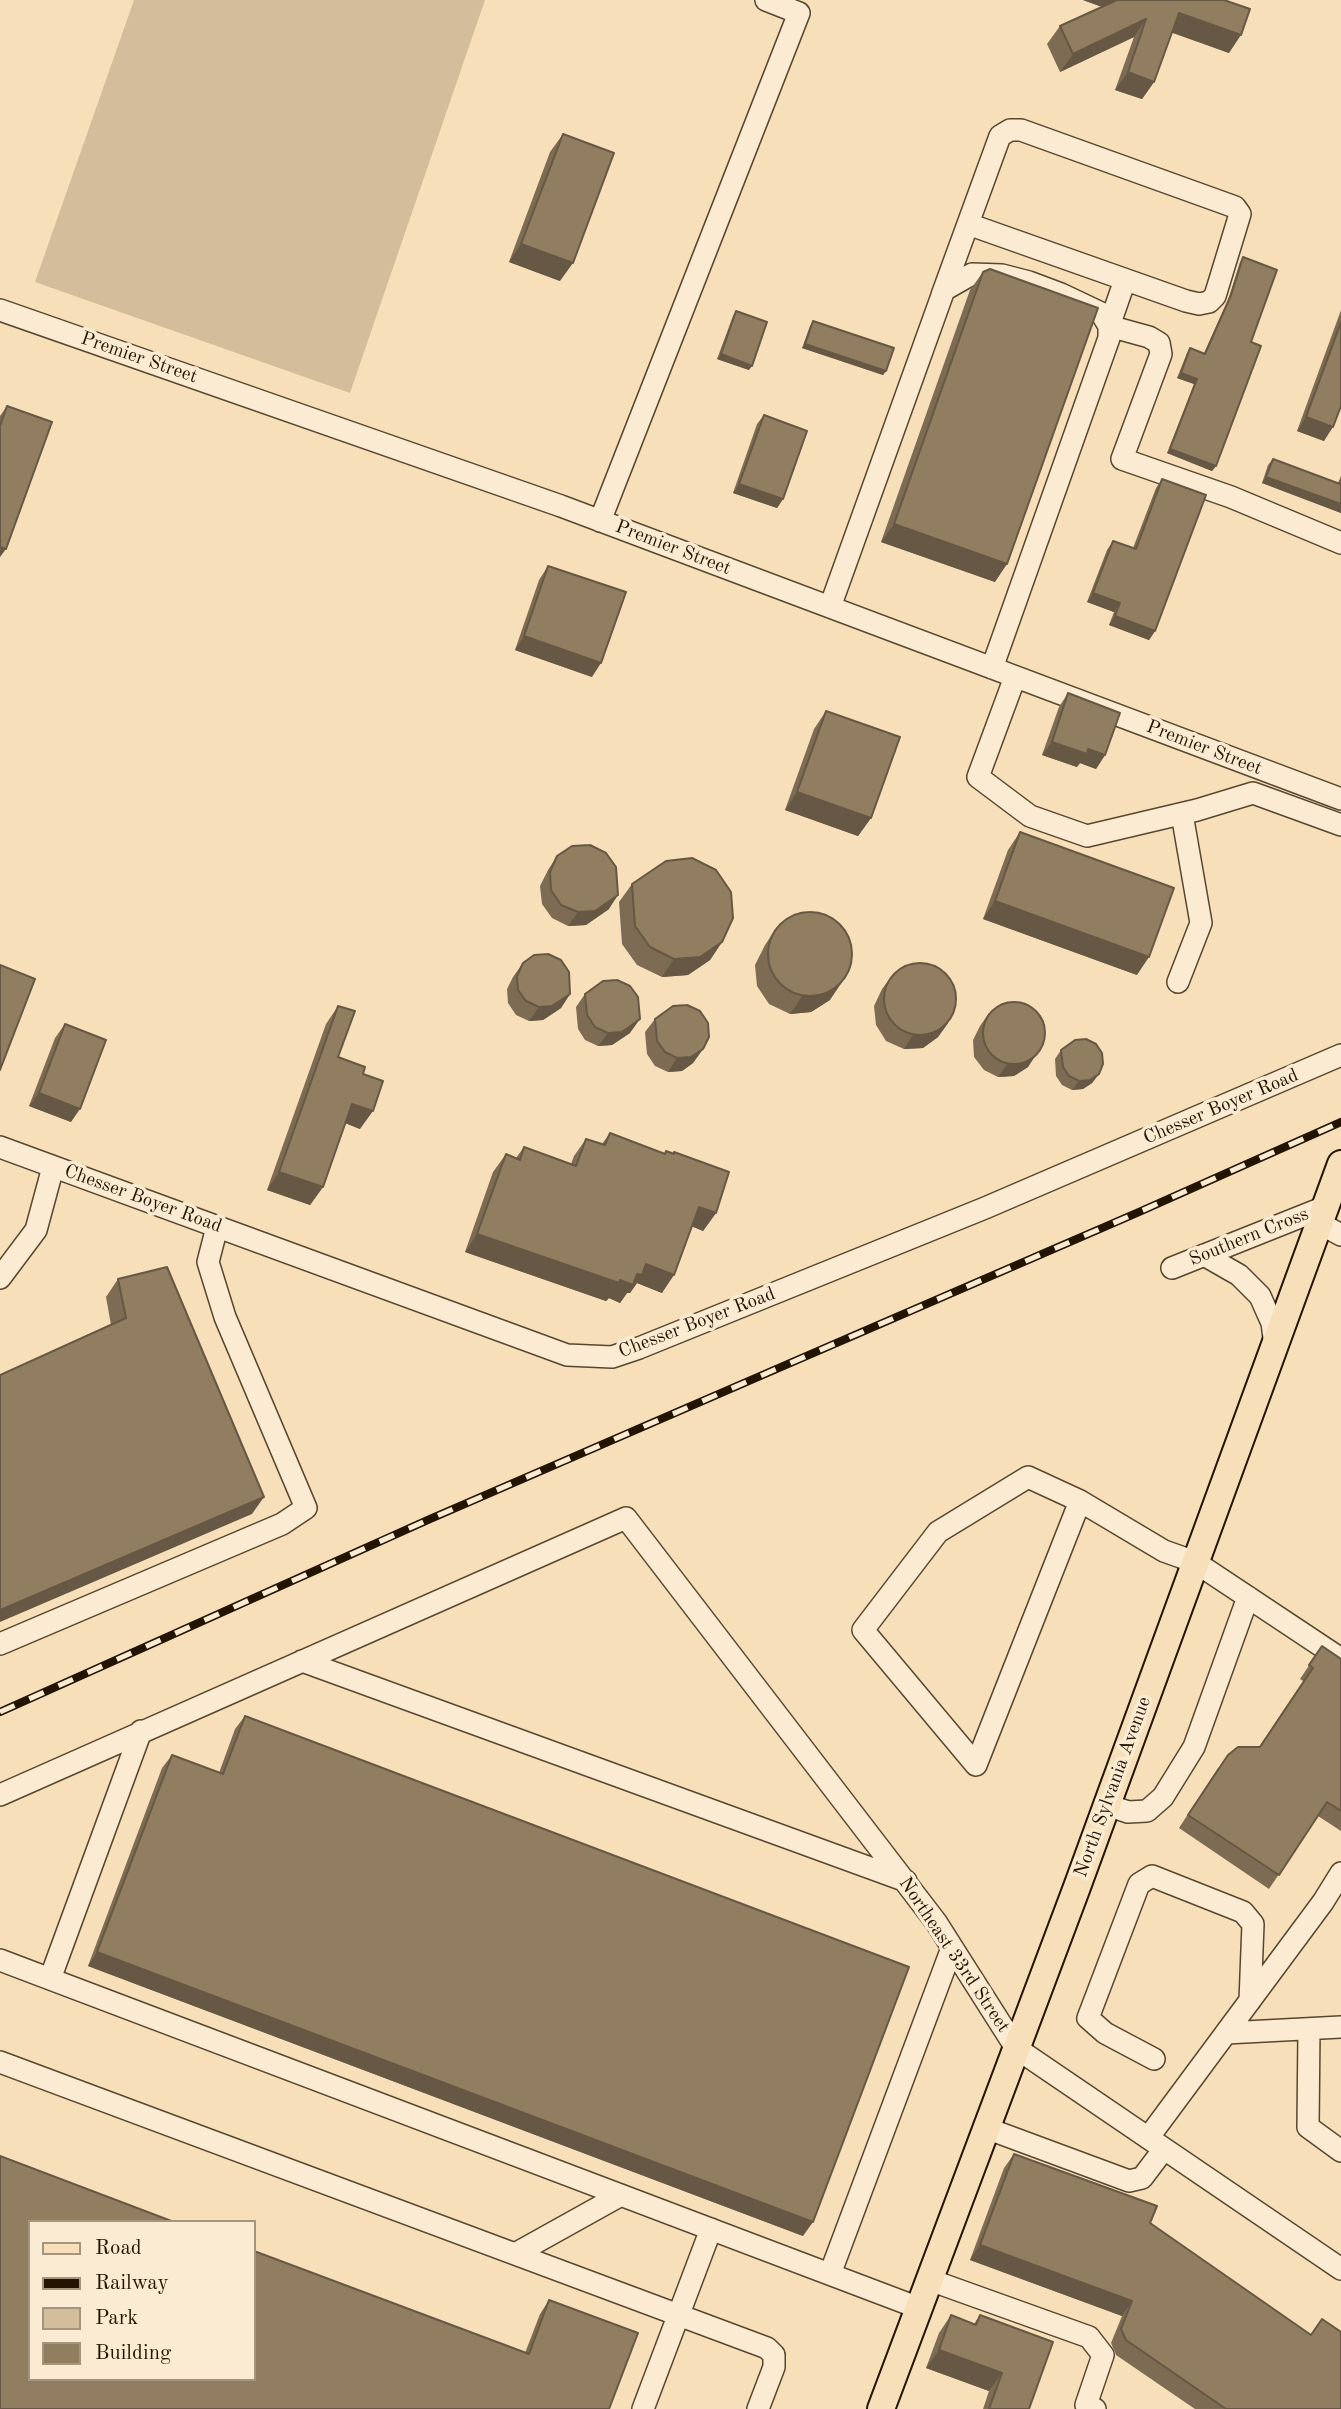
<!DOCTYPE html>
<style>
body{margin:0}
#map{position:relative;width:1341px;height:2409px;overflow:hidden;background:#f7e0b9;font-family:"Old Standard TT",serif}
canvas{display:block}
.legend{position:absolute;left:28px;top:2220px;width:228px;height:161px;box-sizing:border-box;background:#faebd2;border:2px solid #a4957e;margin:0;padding:9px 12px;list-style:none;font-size:21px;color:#231301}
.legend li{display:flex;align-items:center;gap:14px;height:35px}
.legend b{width:35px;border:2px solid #a4957e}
</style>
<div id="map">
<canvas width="1341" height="2409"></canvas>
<ul class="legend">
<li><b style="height:9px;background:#f7e0b9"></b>Road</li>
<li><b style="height:9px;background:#231301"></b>Railway</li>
<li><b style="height:19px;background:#d3bd9a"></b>Park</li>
<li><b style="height:19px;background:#917e61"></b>Building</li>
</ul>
</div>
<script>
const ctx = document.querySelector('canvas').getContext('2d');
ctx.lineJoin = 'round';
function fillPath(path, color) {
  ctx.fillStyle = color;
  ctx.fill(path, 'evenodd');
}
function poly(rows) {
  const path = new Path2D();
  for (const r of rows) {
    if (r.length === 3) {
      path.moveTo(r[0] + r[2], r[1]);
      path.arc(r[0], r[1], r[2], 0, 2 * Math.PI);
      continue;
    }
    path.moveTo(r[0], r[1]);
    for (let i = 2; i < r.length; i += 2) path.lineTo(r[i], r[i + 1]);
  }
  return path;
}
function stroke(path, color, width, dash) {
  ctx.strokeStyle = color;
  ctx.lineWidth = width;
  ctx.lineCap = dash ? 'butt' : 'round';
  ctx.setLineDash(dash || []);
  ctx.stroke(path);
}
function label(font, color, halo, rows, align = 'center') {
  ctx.font = font + ' "Old Standard TT",serif';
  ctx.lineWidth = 7;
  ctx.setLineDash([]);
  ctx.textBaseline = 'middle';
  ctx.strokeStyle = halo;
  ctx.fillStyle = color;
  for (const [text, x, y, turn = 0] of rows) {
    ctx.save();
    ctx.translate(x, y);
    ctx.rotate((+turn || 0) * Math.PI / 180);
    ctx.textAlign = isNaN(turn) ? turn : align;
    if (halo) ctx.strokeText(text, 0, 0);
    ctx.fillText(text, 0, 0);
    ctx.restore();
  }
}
const green = poly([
 [134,0,485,0,350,393,35,282]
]);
const minor = poly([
 [1125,280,1109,326,1149,337,1159,343,1161,354,1122,459,1231,497,1341,543],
 [942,295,1000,136,1010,130,1021,130,1235,207,1240,214,1215,296,1209,302,1199,304,1186,301,968,224],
 [0,310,561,506,1341,799],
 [600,521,799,13,766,0],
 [830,607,944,290,972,274,1002,275,1029,282,1061,294,1101,313,1109,326,1109,338,992,668],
 [1015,677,978,777,1030,816,1087,836,1197,810,1253,793,1341,825],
 [1178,982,1201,923,1182,814],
 [0,1147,567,1355,612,1357,639,1348,985,1208,1341,1055],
 [1319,1223,1341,1235],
 [1204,1255,1239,1275,1260,1296,1272,1323,1275,1345],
 [1172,1268,1325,1207],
 [0,1278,36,1230,53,1167],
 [1080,1501,1028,1477,938,1532,863,1630,976,1765,1080,1501,1164,1551,1195,1562,1341,1659],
 [0,1644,282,1524,306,1508,225,1317,208,1262,217,1227],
 [302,1661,906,1881],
 [0,1795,626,1518,936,1922,1016,2048,1341,2269],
 [1107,1805,1128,1812,1147,1811,1163,1797,1194,1747,1248,1597],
 [0,1960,919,2308],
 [50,1979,141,1731],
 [1309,2029,1308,2127,1341,2151],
 [1226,2033,1341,2027],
 [1154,2059,1105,2033,1088,2018,1139,1884,1152,1876,1243,1912,1253,1924,1250,2001],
 [0,2062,767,2348,774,2355,774,2367,758,2409],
 [986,2128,1129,2181,1142,2178,1164,2149],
 [1148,2138,1323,1902,1341,1873],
 [515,2254,621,2195],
 [830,2274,952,1948],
 [930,2280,1089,2337,1103,2355,1086,2405,1095,2409],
 [643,2409,711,2229]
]);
const major = poly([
 [881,2409,1077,1887,1341,1164]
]);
const rail = poly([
 [0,1712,430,1519,1139,1212,1341,1122]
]);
const wall = poly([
 [1083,0,1224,0,1229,53,1172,32,1154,82,1142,99,1115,90,1134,37,1060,72,1047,44,1060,26,1102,7],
 [563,134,560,281,509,262,550,152],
 [1243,257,1251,342,1216,466,1212,471,1167,453,1194,384,1177,378,1187,353,1190,348,1204,353,1228,300,1240,262],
 [983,272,995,582,881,542,970,290],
 [1341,310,1341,406,1324,441,1297,431],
 [736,311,749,370,717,359,733,316],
 [813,321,886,371,883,375,802,348,810,326],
 [7,406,0,557,0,416],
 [764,415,783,499,777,508,733,493,757,424],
 [1273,459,1338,483,1341,476,1341,513,1262,483,1268,465],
 [1162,479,1155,631,1149,640,1109,625,1114,612,1087,602,1107,550,1113,541,1133,548,1156,488],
 [548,566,592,677,515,650,539,580],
 [1068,693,1105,755,1096,769,1080,763,1077,767,1042,755,1059,707],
 [826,711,871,818,858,836,785,810,814,729],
 [1020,832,1137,975,983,919,1008,850],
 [557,856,609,909,586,925,568,926,552,918,542,904,540,886,548,870],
 [632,884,722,942,710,960,688,975,662,977,637,965,622,944,619,902],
 [777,927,830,1000,811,1012,790,1014,769,1004,757,986,755,965,765,945],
 [523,963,570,994,561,1008,543,1020,529,1021,516,1015,508,1003,507,989,513,977],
 [892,976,948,1023,938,1037,923,1048,904,1049,886,1041,876,1025,874,1006,882,989],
 [585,994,630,1033,612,1045,598,1046,585,1040,578,1029,576,1007],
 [338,1006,338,1057,363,1074,360,1129,345,1123,323,1187,310,1205,267,1190,326,1024],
 [989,1013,1037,1053,1028,1067,1014,1076,998,1077,984,1070,974,1057,973,1040,980,1026],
 [655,1019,703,1049,693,1063,682,1071,668,1072,655,1066,647,1054,645,1032],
 [65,1024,71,1122,29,1106,55,1038],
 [1061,1050,1099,1074,1092,1083,1083,1089,1072,1090,1062,1085,1056,1076,1055,1059],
 [610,1133,664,1154,666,1151,716,1213,703,1231,692,1226,662,1293,637,1283,630,1293,627,1293,620,1303,609,1298,606,1301,465,1252,493,1172,506,1154,516,1158,524,1147,571,1164,574,1156,586,1139,602,1144],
 [118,1279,252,1514,111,1325,106,1297],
 [1322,1646,1341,1659,1341,1831,1318,1816,1269,1889,1179,1828,1218,1768,1259,1747,1303,1681,1300,1679],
 [245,1716,803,2236,88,1966,162,1768,172,1755,219,1773,235,1729],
 [1014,2154,1150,2223,1341,2409,1195,2409,1116,2355,1111,2343,1122,2316,970,2260,1004,2168],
 [549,2300,609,2409,525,2353,540,2314],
 [951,2315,974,2324,980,2315,1029,2409,983,2409,989,2391,926,2368,939,2333]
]);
const shadedWall = poly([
 [1083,0,1125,0,1116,12],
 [1179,13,1241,35,1229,53,1167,31],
 [1146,19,1134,37,1060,72,1073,54],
 [1128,72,1154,82,1142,99,1115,90],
 [521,244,573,263,560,281,509,262],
 [805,344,886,371,883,375,802,348],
 [721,354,752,366,749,370,717,359],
 [1181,373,1197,379,1194,384,1177,378],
 [1306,417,1333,427,1324,441,1297,431],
 [1170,449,1216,466,1212,471,1167,453],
 [1266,477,1341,504,1341,513,1262,483],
 [739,484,783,499,777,508,733,493],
 [894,524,1007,564,995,582,881,542],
 [0,547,6,549,0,557],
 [1093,593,1120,603,1114,612,1087,602],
 [1115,616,1155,631,1149,640,1109,625],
 [524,636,601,663,592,677,515,650],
 [1052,742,1088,749,1105,755,1096,769,1080,763,1077,767,1042,755],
 [797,792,871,818,858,836,785,810],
 [618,895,609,909,586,925,568,926,578,912],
 [995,901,1149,957,1137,975,983,919],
 [722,942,710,960,688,975,662,977,674,959],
 [842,982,830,1000,811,1012,790,1014,802,996],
 [570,994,561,1008,543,1020,529,1021,539,1007],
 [640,1019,630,1033,612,1045,598,1046,608,1033],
 [948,1023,938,1037,923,1048,904,1049,913,1035],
 [703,1049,693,1063,682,1071,668,1072,677,1058],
 [1037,1053,1028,1067,1014,1076,998,1077,1008,1063],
 [1099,1074,1092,1083,1083,1089,1072,1090,1079,1081],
 [39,1093,80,1109,71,1122,29,1106],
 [352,1104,373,1111,360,1129,340,1121],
 [279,1172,323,1187,310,1205,267,1190],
 [699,1207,716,1213,703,1231,686,1224],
 [477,1234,620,1280,637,1274,646,1264,674,1275,662,1293,637,1283,630,1293,627,1293,620,1303,609,1298,606,1301,465,1252],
 [264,1497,252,1514,0,1622,0,1610],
 [97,1952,813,2222,803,2236,88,1966],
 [980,2245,1132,2301,1122,2316,970,2260],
 [939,2350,1002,2373,989,2391,926,2368]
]);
const building = poly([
 [1117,0,1224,0,1250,9,1241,35,1179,13,1154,82,1128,72,1146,19,1073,54,1060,26,1117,0],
 [563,134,614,153,573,263,521,244,563,134],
 [1243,257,1277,270,1251,342,1261,346,1216,466,1170,449,1197,379,1181,373,1190,348,1205,354,1231,295,1243,257],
 [990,269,1098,308,1007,564,894,524,983,272,990,269],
 [736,311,767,322,752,366,721,354,736,311],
 [813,321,894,348,886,371,805,344,813,321],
 [1341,322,1341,406,1333,427,1306,417,1341,322],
 [7,406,52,422,6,549,0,547,0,426,7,406],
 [764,415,807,431,783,499,739,484,764,415],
 [1273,459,1340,484,1341,481,1341,504,1266,477,1273,459],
 [1162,479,1206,495,1155,631,1115,616,1120,603,1093,593,1113,541,1136,549,1162,479],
 [548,566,626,592,601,663,524,636,548,566],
 [1068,693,1120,713,1105,755,1088,749,1087,754,1052,742,1068,693],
 [826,711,900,737,871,818,797,792,826,711],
 [1020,832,1174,888,1149,957,995,901,1020,832],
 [590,845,606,853,616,867,618,895,595,911,578,912,561,905,551,890,550,872,557,856,572,846,590,845],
 [692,858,716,870,731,892,733,918,722,942,700,957,674,959,650,947,635,926,632,884,666,861,692,858],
 [810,954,42],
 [548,954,561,960,569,972,570,994,552,1006,539,1007,526,1001,518,990,517,976,523,963,534,955,548,954],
 [920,999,36],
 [0,965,35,979,0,1070,0,965],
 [617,980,630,986,638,997,640,1019,622,1032,608,1033,595,1027,587,1015,585,994,603,981,617,980],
 [1014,1033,31],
 [687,1005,700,1011,708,1023,709,1037,703,1049,691,1057,677,1058,665,1052,657,1041,655,1019,673,1006,687,1005],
 [338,1006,355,1011,338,1057,365,1067,363,1074,383,1081,373,1111,352,1104,323,1187,279,1172,338,1006],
 [65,1024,106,1040,80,1109,39,1093,65,1024],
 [1086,1039,1096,1044,1102,1053,1103,1064,1099,1074,1090,1080,1079,1081,1069,1076,1063,1067,1061,1050,1075,1040,1086,1039],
 [610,1133,665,1154,666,1151,674,1154,674,1152,729,1172,716,1213,699,1207,674,1275,646,1264,642,1275,637,1274,633,1285,620,1280,619,1283,477,1234,506,1154,520,1160,524,1147,576,1166,586,1139,605,1145,610,1133],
 [167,1267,264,1497,0,1610,0,1375,126,1318,118,1279,167,1267],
 [1322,1646,1341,1659,1341,1811,1327,1802,1279,1875,1188,1815,1228,1755,1238,1747,1260,1747,1313,1668,1309,1665,1322,1646],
 [245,1716,909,1967,813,2222,97,1952,172,1755,223,1774,245,1716],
 [1014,2154,1157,2206,1150,2223,1311,2335,1322,2319,1341,2332,1341,2409,1226,2409,1126,2340,1121,2329,1132,2301,980,2245,1014,2154],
 [0,2156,174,2222,30,2222,30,2379,254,2379,254,2251,529,2354,549,2300,638,2333,609,2409,0,2409,0,2156],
 [951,2315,976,2325,980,2315,1053,2342,1029,2409,989,2409,1002,2373,939,2350,951,2315]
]);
const streetNames = [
 ["Premier Street",139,358,19],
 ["Premier Street",673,548,21],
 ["Premier Street",1204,748,21],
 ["Chesser Boyer Road",1221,1107,-23],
 ["Chesser Boyer Road",143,1199,20],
 ["Southern Cross",1249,1237,-22],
 ["Chesser Boyer Road",697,1323,-21],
 ["North Sylvania Avenue",1113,1787,-70],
 ["Northeast 33rd Street",954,1955,56]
];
fillPath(green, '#d3bd9a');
stroke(minor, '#58462f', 24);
stroke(major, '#231301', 30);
stroke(minor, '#faebd2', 21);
stroke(major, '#f7e0b9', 26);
stroke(rail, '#231301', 8);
stroke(rail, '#faebd2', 5, [16]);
fillPath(wall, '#7d6c53');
fillPath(shadedWall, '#665844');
fillPath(building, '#917e61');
stroke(building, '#665844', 2);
label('19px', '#231301', '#faebd2', streetNames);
</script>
